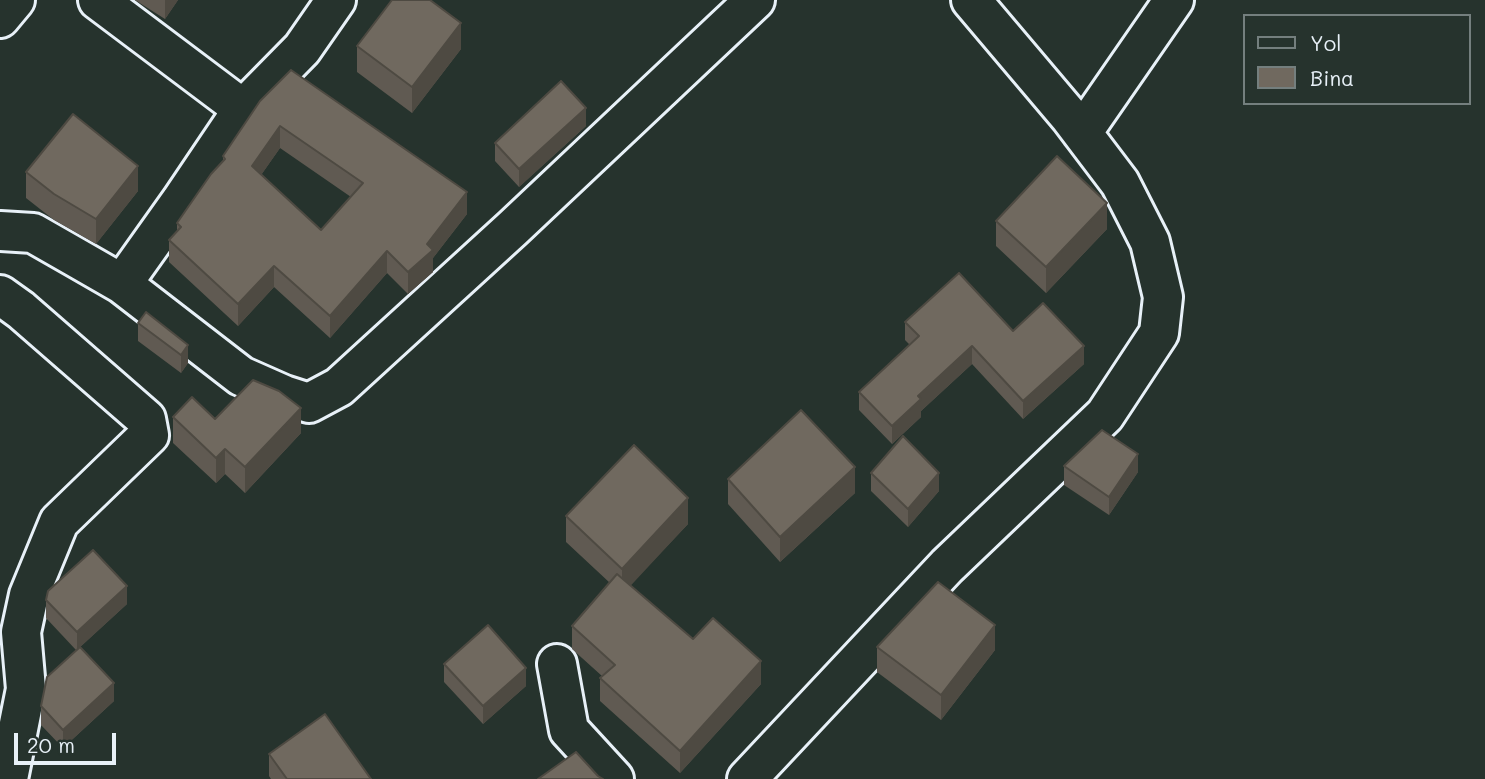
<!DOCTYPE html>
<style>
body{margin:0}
#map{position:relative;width:1485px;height:779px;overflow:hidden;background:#26332d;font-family:Mali,sans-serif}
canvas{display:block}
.legend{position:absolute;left:1243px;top:14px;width:228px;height:91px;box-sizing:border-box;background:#26332d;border:2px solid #747f7e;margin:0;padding:9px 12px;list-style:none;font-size:21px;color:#e8f1f8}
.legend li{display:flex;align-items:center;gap:14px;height:35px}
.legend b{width:35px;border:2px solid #747f7e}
.scale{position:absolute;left:14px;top:733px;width:102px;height:32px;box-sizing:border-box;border:4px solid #e8f1f8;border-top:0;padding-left:9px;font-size:21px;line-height:24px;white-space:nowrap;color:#e8f1f8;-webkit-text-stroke:5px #26332d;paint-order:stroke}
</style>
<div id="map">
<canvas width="1485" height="779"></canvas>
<ul class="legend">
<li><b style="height:9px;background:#26332d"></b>Yol</li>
<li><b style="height:19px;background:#70695f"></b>Bina</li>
</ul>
<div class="scale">20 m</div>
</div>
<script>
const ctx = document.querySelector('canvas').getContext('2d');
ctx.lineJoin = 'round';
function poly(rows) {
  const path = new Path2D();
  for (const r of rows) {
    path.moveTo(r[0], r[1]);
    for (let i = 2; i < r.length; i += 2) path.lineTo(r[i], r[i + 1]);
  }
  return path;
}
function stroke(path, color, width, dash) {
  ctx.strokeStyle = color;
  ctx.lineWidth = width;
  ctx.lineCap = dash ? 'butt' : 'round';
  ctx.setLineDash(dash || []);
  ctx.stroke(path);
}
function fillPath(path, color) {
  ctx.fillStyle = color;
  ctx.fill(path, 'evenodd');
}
const minor = poly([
 [98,0,243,109],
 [0,18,15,0],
 [1082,133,1174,0],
 [0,231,33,233,75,257,122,284,241,376,284,395,309,403,339,387,513,228,755,0],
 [122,284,181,201,243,109,302,49,336,0],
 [0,295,21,310,146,419,149,435,59,522,29,595,21,632,26,689,8,779],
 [557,664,569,730,614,779],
 [747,779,947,566,1105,415,1159,333,1163,297,1150,242,1120,183,1070,117,971,0]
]);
const wall = poly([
 [135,0,178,0,165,19],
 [357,46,461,49,412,113,357,72],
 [260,101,467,214,433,258,433,272,408,294,387,273,330,338,274,287,238,326,169,262,169,240,177,232,177,223,223,161,223,156],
 [280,148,351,197,321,230,261,175],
 [586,126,519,187,495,161,495,143],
 [26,172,138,191,96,244,54,220,26,198],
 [996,221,1107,229,1046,293,996,246],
 [146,312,188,363,181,373,138,341,138,323],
 [905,322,1013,331,1084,364,1023,419,972,364,921,411,921,417,892,444,859,410,859,392,910,345,905,340],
 [173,417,215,419,301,433,245,493,225,474,216,483,173,443],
 [1064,466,1138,472,1109,515,1064,485],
 [871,473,939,491,908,527,871,491],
 [728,479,855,493,780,562,728,504],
 [566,516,688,524,630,585,693,639,761,684,680,773,600,701,600,678,602,676,572,649,572,626,610,583,566,542],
 [46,600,127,604,80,647,114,701,63,748,41,725,41,706,76,650,46,618],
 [877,647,995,650,941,720,877,672],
 [444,664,526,686,483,724,444,682],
 [269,754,371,779,271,779,269,776]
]);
const shadedWall = poly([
 [165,0,178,0,165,19],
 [461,23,461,49,412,113,412,87],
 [586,108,586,126,519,187,519,169],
 [280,126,280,148,252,188,252,166],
 [138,166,138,191,96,244,96,219],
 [467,192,467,214,433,258,433,272,408,294,408,272,427,244],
 [1107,203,1107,229,1046,293,1046,267],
 [387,251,387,273,330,338,330,316],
 [274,266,274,287,238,326,238,304],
 [188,345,188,363,181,373,181,355],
 [972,346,972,364,921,411,921,417,892,444,892,426,918,396],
 [1084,346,1084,364,1023,419,1023,401],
 [301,408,301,433,245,493,245,467],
 [225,449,225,474,216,483,216,458],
 [1138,454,1138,472,1109,515,1109,497],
 [855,467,855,493,780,562,780,537],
 [939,473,939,491,908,527,908,509],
 [688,498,688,524,622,595,622,569],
 [127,586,127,604,77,650,77,632],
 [995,625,995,650,941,720,941,695],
 [761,661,761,684,680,773,680,751],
 [526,668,526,686,483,724,483,706],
 [114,683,114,701,63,748,63,730]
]);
const building = poly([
 [392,0,430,0,461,23,412,87,357,46,392,0],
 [291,70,467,192,427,244,433,250,408,272,387,251,330,316,274,266,238,304,169,240,181,227,177,223,211,174,225,159,223,156,260,101,291,70],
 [280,126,363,183,321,230,252,166,280,126],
 [561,81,586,108,519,169,495,143,561,81],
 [73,114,138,166,96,219,54,194,26,172,73,114],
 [1057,156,1107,203,1046,267,996,221,1057,156],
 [959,273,1013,331,1043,303,1084,346,1023,401,972,346,918,396,921,399,892,426,859,392,919,336,905,322,959,273],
 [146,312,188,345,181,355,138,323,146,312],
 [253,380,279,391,301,408,245,467,225,449,216,458,173,417,192,397,215,419,253,380],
 [801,410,855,467,780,537,728,479,801,410],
 [1102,430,1138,454,1109,497,1064,466,1102,430],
 [903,436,939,473,908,509,871,473,903,436],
 [634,445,688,498,622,569,566,516,634,445],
 [93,550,127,586,77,632,46,600,48,591,93,550],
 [617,574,693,639,713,618,761,661,680,751,600,678,615,665,572,626,617,574],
 [938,582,995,625,941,695,877,647,938,582],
 [488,625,526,668,483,706,444,664,488,625],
 [80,647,114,683,63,730,41,706,47,677,80,647],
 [325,714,371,779,287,779,269,754,325,714],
 [576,752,598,776,603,779,538,779,576,752]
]);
stroke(minor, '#e8f1f8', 44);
stroke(minor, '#26332d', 38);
fillPath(wall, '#605a52');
fillPath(shadedWall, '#4e4a42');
fillPath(building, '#70695f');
stroke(building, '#4e4a42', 2);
</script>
